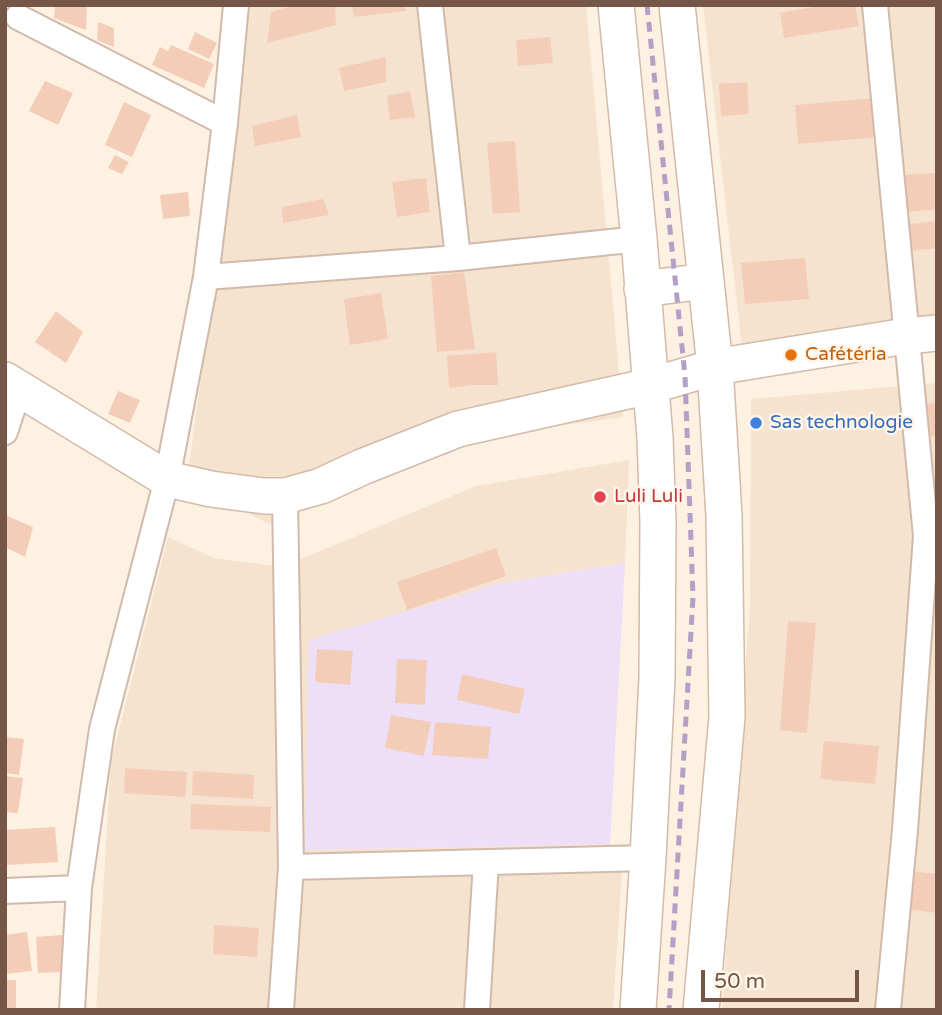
<!DOCTYPE html>
<meta charset="utf-8">
<style>
body{margin:0}
#map{position:relative;width:942px;height:1015px;overflow:hidden;background:#fdf1e2;font-family:"Varela Round",sans-serif}
canvas{display:block}
.frame{position:absolute;inset:0;border:7px solid #765647;pointer-events:none}
.scale{position:absolute;left:701px;top:970px;width:158px;height:32px;box-sizing:border-box;border:4px solid #765647;border-top:0;padding-left:9px;font-size:21px;line-height:24px;white-space:nowrap;color:#765647;-webkit-text-stroke:5px #fff5e9;paint-order:stroke}
</style>
<div id="map">
<canvas width="942" height="1015"></canvas>
<div class="frame"></div>
<div class="scale">50 m</div>
</div>
<script>
const ctx = document.querySelector('canvas').getContext('2d');
ctx.lineJoin = 'round';
function fillPath(path, color) {
  ctx.fillStyle = color;
  ctx.fill(path, 'evenodd');
}
function poly(rows) {
  const path = new Path2D();
  for (const r of rows) {
    path.moveTo(r[0], r[1]);
    for (let i = 2; i < r.length; i += 2) path.lineTo(r[i], r[i + 1]);
  }
  return path;
}
function stroke(path, color, width, dash) {
  ctx.strokeStyle = color;
  ctx.lineWidth = width;
  ctx.lineCap = dash ? 'butt' : 'round';
  ctx.setLineDash(dash || []);
  ctx.stroke(path);
}
function label(font, color, halo, rows, align = 'center') {
  ctx.font = font + ' "Varela Round",sans-serif';
  ctx.lineWidth = 5;
  ctx.setLineDash([]);
  ctx.textBaseline = 'middle';
  ctx.strokeStyle = halo;
  ctx.fillStyle = color;
  for (const [text, x, y, turn = 0] of rows) {
    ctx.save();
    ctx.translate(x, y);
    ctx.rotate((+turn || 0) * Math.PI / 180);
    ctx.textAlign = isNaN(turn) ? turn : align;
    if (halo) ctx.strokeText(text, 0, 0);
    ctx.fillText(text, 0, 0);
    ctx.restore();
  }
}
const residential = poly([
 [250,5,586,5,623,417,448,441,269,524,187,482],
 [703,5,937,5,937,342,743,357],
 [937,383,937,1010,722,1010,750,604,751,399],
 [629,460,625,563,498,584,305,850,610,844,622,872,613,1010,96,1010,111,761,168,537,214,558,282,567,476,486]
]);
const education = poly([
 [625,563,610,844,305,850,309,640,498,584]
]);
const building = poly([
 [55,5,87,5,86,30,54,18],
 [295,5,335,5,336,25,267,43,271,12],
 [352,5,405,5,406,11,354,17],
 [824,5,855,5,859,26,784,38,780,13],
 [98,22,114,28,114,47,97,40],
 [195,32,217,43,209,59,188,49],
 [550,37,553,63,518,66,516,40],
 [171,45,214,64,204,88,152,65,160,47,168,51],
 [386,57,386,82,344,91,339,68],
 [45,81,73,93,58,125,29,111],
 [747,82,749,114,721,116,719,84],
 [410,91,415,117,390,120,387,96],
 [876,98,880,137,798,144,795,105],
 [124,102,151,115,132,157,105,145],
 [297,115,301,137,255,146,252,126],
 [515,141,520,212,493,214,487,143],
 [115,155,129,162,122,174,108,168],
 [937,173,937,209,907,212,904,175],
 [426,178,430,212,397,217,392,182],
 [188,192,190,216,163,219,160,195],
 [323,199,329,215,283,223,282,207],
 [937,221,937,248,911,251,909,224],
 [805,258,809,299,745,304,741,263],
 [464,272,475,349,437,352,431,276],
 [381,293,388,339,350,345,344,299],
 [56,311,83,332,66,363,35,342],
 [496,352,498,385,472,385,449,388,447,356],
 [118,391,140,400,130,423,108,414],
 [937,403,937,436,929,437,925,404],
 [5,515,33,527,25,557,5,547],
 [496,548,506,576,407,610,397,582],
 [788,621,816,623,807,733,780,730],
 [317,649,353,651,350,685,315,682],
 [397,659,427,660,425,705,395,703],
 [462,674,525,689,519,714,457,700],
 [391,715,431,722,424,756,385,748],
 [435,722,491,727,488,759,432,755],
 [5,737,24,739,19,775,5,773],
 [824,741,879,746,875,784,820,779],
 [125,768,187,772,185,797,124,793],
 [193,771,254,775,253,799,192,795],
 [5,776,23,778,18,813,5,812],
 [191,804,271,807,270,832,190,829],
 [55,827,58,862,6,865,5,830],
 [910,871,937,874,937,913,906,909],
 [214,925,259,928,257,957,213,954],
 [27,932,32,971,5,974,5,935],
 [62,935,64,972,38,973,36,937],
 [5,980,16,980,16,1010,5,1010]
]);
const street = poly([
 [430,5,458,258],
 [875,5,926,536,905,830,888,1010],
 [18,17,225,123],
 [206,277,458,258,639,239],
 [5,432,19,389],
 [291,867,648,858],
 [5,891,79,888],
 [72,1010,79,888,102,729,167,479,206,277,225,123,236,5],
 [281,1010,291,867,285,496],
 [477,1010,486,862]
]);
const secondary = poly([
 [616,5,639,239,655,438,658,522,657,678,648,858,638,1010],
 [677,5,715,367,724,516,727,717,701,1010],
 [642,289,706,281],
 [5,380,167,479,211,489,264,496,285,496,321,486,362,467,458,429,650,386,715,367,906,336,937,333]
]);
const rail = poly([
 [647,5,685,376,693,597,669,1010]
]);
const markers = [
 [791,355,7,"#e8710a"],
 [756,423,7,"#3f7fe0"],
 [600,497,7,"#e0444e"]
];
const foodNames = [
 ["Cafétéria",805,355]
];
const shopNames = [
 ["Sas technologie",770,423]
];
const healthNames = [
 ["Luli Luli",614,497]
];
fillPath(residential, '#f5e3d0');
fillPath(education, '#eedff9');
fillPath(building, '#f4cdb8');
stroke(street, '#d1baab', 28);
stroke(secondary, '#d4baa8', 38);
stroke(street, '#fff', 24);
stroke(secondary, '#fff', 35);
stroke(rail, '#b3a0c7', 5, [10, 7]);
for (const [x, y, r, color] of markers) {
  const dot = new Path2D();
  dot.arc(x, y, r, 0, 2 * Math.PI);
  ctx.fillStyle = color;
  ctx.fill(dot);
  stroke(dot, '#fff5e9', 2.5);
}
label('19px', '#c56008', '#fff5e9', foodNames, 'left');
label('19px', '#366cbe', '#fff5e9', shopNames, 'left');
label('19px', '#be3a42', '#fff5e9', healthNames, 'left');
</script>
